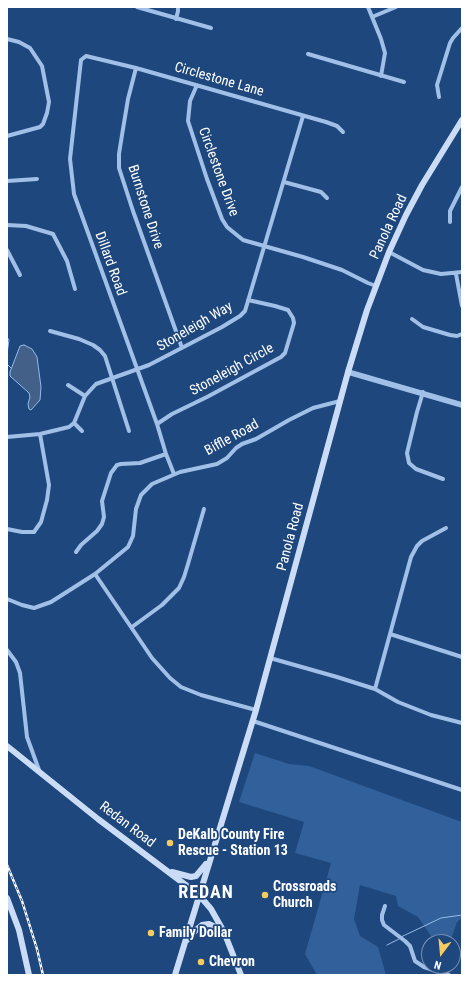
<!DOCTYPE html>
<style>
body{margin:0}
#map{position:relative;width:469px;height:982px;overflow:hidden;background:#1e477d;font-family:"Roboto Condensed",sans-serif}
canvas{display:block}
.frame{position:absolute;inset:0;border:8px solid #fff;pointer-events:none}
.north{position:absolute;left:421px;top:934px;width:40px;height:40px;box-sizing:border-box;background:#1e477d;border:1px solid #7891b1;border-radius:50%;rotate:196deg;font-size:11px;font-weight:700;line-height:16px;text-align:center;color:#fff}
.north::after{content:'';display:block;margin:auto;width:14px;height:18px;background:#f6cc60;clip-path:polygon(50% 0,100% 100%,50% 72%,0 100%)}
</style>
<div id="map">
<canvas width="469" height="982"></canvas>
<div class="frame"></div>
<div class="north">N</div>
</div>
<script>
const ctx = document.querySelector('canvas').getContext('2d');
ctx.lineJoin = 'round';
function fillPath(path, color) {
  ctx.fillStyle = color;
  ctx.fill(path, 'evenodd');
}
function poly(rows) {
  const path = new Path2D();
  for (const r of rows) {
    path.moveTo(r[0], r[1]);
    for (let i = 2; i < r.length; i += 2) path.lineTo(r[i], r[i + 1]);
  }
  return path;
}
function stroke(path, color, width, dash) {
  ctx.strokeStyle = color;
  ctx.lineWidth = width;
  ctx.lineCap = dash ? 'butt' : 'round';
  ctx.setLineDash(dash || []);
  ctx.stroke(path);
}
function label(font, color, halo, rows, align = 'center') {
  ctx.font = font + ' "Roboto Condensed",sans-serif';
  ctx.lineWidth = 3.5;
  ctx.setLineDash([]);
  ctx.textBaseline = 'middle';
  ctx.strokeStyle = halo;
  ctx.fillStyle = color;
  for (const [text, x, y, turn = 0] of rows) {
    ctx.save();
    ctx.translate(x, y);
    ctx.rotate((+turn || 0) * Math.PI / 180);
    ctx.textAlign = isNaN(turn) ? turn : align;
    if (halo) ctx.strokeText(text, 0, 0);
    ctx.fillText(text, 0, 0);
    ctx.restore();
  }
}
const green = poly([
 [255,753,289,764,309,766,462,822,462,918,457,922,450,942,435,942,418,917,398,906,396,896,360,885,354,919,360,936,378,947,386,975,317,975,305,954,331,863,295,853,304,822,239,802]
]);
const water = poly([
 [24,345,32,349,37,357,41,387,40,400,31,410,29,409,28,404,30,397,29,393,10,376,10,372,20,346,24,345]
]);
const stream = poly([
 [7,337,9,340,7,354],
 [7,364,11,368],
 [401,937,441,918,462,915],
 [387,945,399,939]
]);
const minor = poly([
 [137,7,211,28],
 [368,7,381,39,385,53,381,76],
 [372,17,396,7],
 [176,19,178,11,178,7],
 [7,39,19,42,30,48,42,66,49,102,47,113,43,124,40,127,7,136],
 [308,54,404,82],
 [136,68,128,99,122,135,119,154,119,168,133,211,182,348],
 [197,85,190,101,188,121,207,179,222,219,227,227,243,240,303,257,342,270,368,283,376,286],
 [439,97,437,85,450,43,453,38,462,28],
 [7,181,37,179],
 [284,182,321,192,327,198],
 [450,222,450,211,462,187],
 [7,225,26,226,53,234,67,261,75,289],
 [7,250,20,275],
 [389,252,423,270,441,274,462,272],
 [456,274,462,306],
 [412,319,423,327,450,335,457,336,462,334],
 [50,331,79,339,93,345,100,350,105,356,129,431],
 [68,385,85,396],
 [423,392,417,412,407,453,409,463,416,469,443,479],
 [74,423,82,431],
 [157,424,172,414,207,397,281,357,285,353,294,323,293,318,288,310,275,306,248,300],
 [7,437,40,434,69,427,74,423,85,396,96,384,149,365,222,327,240,316,245,311,303,116],
 [174,474,166,454,157,424,74,194,70,159,81,60,86,56,136,68,326,122,337,126,343,132],
 [7,529,22,532,34,532,41,522,47,500,49,485,40,434],
 [76,552,81,545,97,531,102,524,104,517,102,501,111,473,117,465,121,464,140,463,166,454],
 [95,574,152,658,170,678,181,687,201,695,256,710],
 [7,599,22,605,34,608,51,602,95,574,128,547,133,536,136,509,141,495,152,484,180,472,217,464,227,458,236,448,242,444,256,439,289,420,313,408,340,401],
 [132,627,162,605,179,588,184,577,188,564,204,509],
 [390,634,462,657],
 [7,650,16,662,20,673,27,737,39,770],
 [270,658,337,677,375,689,398,702,431,715,462,723],
 [375,689,411,557,417,546,422,541,446,528],
 [253,721,462,790],
 [385,906,382,915,382,920,384,925,405,941,410,946,415,961,424,967,449,975]
]);
const tertiary = poly([
 [348,372,462,405]
]);
const secondary = poly([
 [7,746,98,819,199,895,211,909,224,932,241,975],
 [172,872,191,877,196,876,206,864],
 [7,898,19,930,29,975],
 [187,940,196,930,202,925,209,924,224,931],
 [175,975,256,710,348,372,367,310,389,252,406,215,422,185,462,120]
]);
const rail = poly([
 [7,865,22,901,37,949,43,975]
]);
const markers = [
 [170,843,4,"#f6cc60"],
 [265,895,4,"#f6cc60"],
 [151,933,4,"#f6cc60"],
 [201,962,4,"#f6cc60"]
];
const streetNames = [
 ["Circlestone Lane",219,80,16],
 ["Circlestone Drive",218,172,70],
 ["Burnstone Drive",145,207,72],
 ["Panola Road",389,227,-65],
 ["Dillard Road",110,264,70],
 ["Stoneleigh Way",195,327,-30],
 ["Stoneleigh Circle",232,370,-29],
 ["Biffle Road",232,438,-29],
 ["Panola Road",291,537,-75],
 ["Redan Road",127,825,37]
];
const poiNames = [
 ["DeKalb County Fire",178,835],
 ["Rescue - Station 13",178,851],
 ["Crossroads",273,887],
 ["Church",273,903],
 ["Family Dollar",159,933],
 ["Chevron",209,962]
];
const districtNames = [
 ["REDAN",206,893]
];
fillPath(green, '#31609b');
fillPath(water, '#426088');
stroke(water, '#94bbe9', 1);
stroke(stream, '#94bbe9', 1);
stroke(minor, '#a1c0e7', 4);
stroke(tertiary, '#a1c0e7', 5.5);
stroke(secondary, '#cbddf6', 6);
stroke(rail, '#fff', 2.5);
stroke(rail, '#1e477d', 1, [3]);
for (const [x, y, r, color] of markers) {
  const dot = new Path2D();
  dot.arc(x, y, r, 0, 2 * Math.PI);
  ctx.fillStyle = color;
  ctx.fill(dot);
  stroke(dot, '#1e477d', 1.5);
}
label('14px', '#fff', '#1e477d', streetNames);
label('bold 14px', '#fff', '#1e477d', poiNames, 'left');
ctx.letterSpacing = '1px';
label('bold 18px', '#fff', '#1e477d', districtNames);
ctx.letterSpacing = '0px';
</script>
